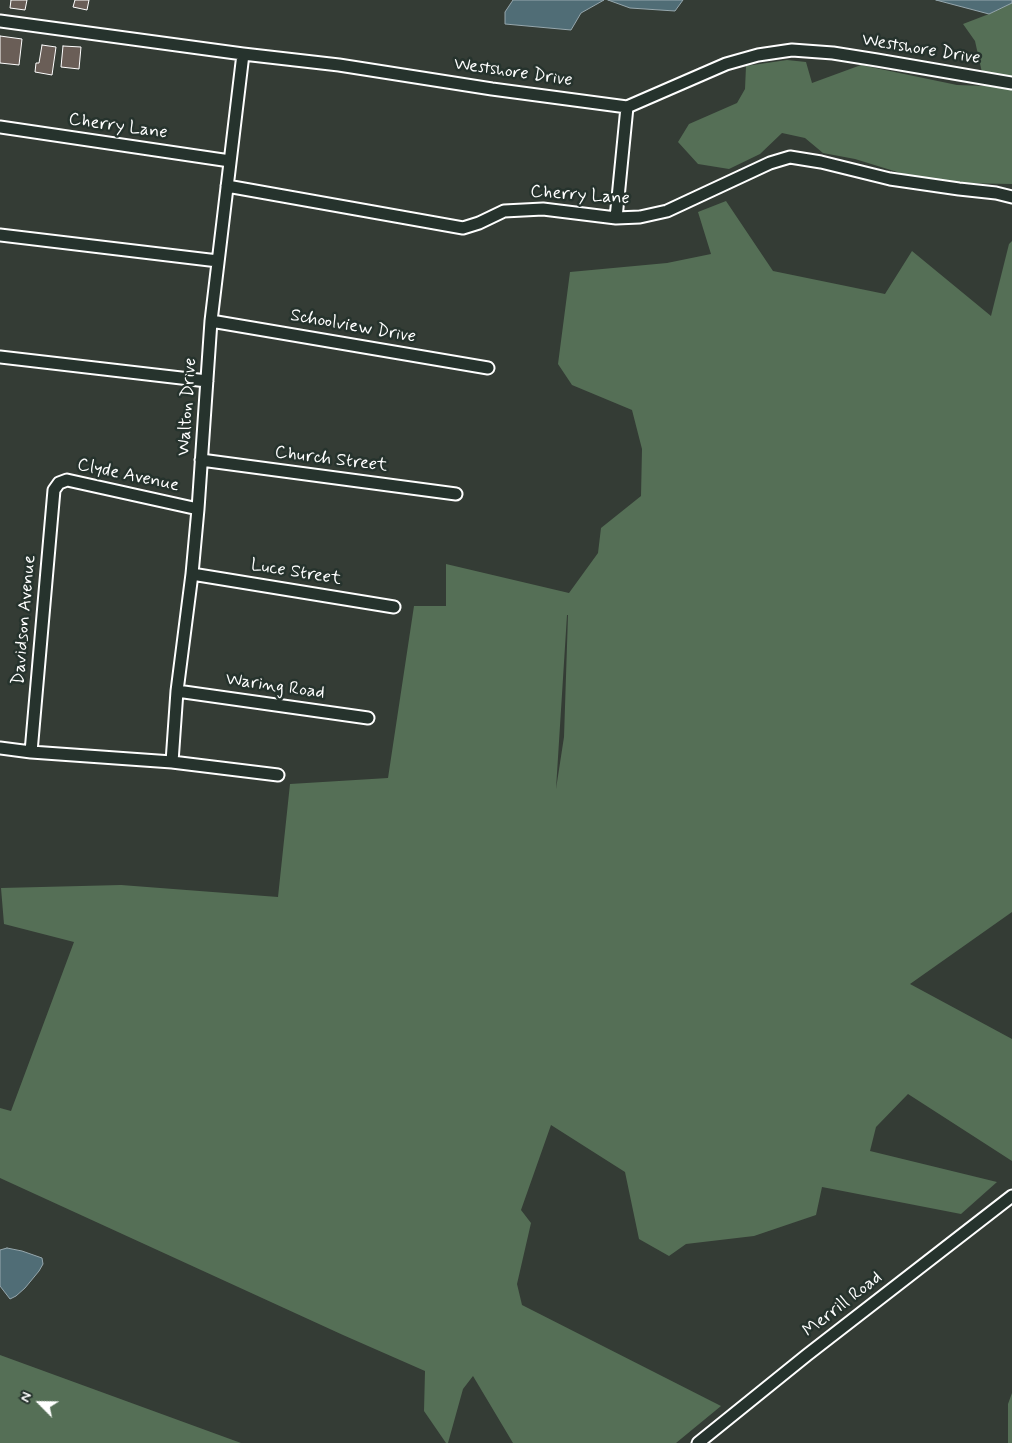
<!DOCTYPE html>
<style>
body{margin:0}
#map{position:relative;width:1012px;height:1443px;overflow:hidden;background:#343c35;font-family:Mynerve,sans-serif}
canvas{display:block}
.north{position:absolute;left:15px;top:1378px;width:50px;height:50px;-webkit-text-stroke:4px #26332d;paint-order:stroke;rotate:293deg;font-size:14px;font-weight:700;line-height:20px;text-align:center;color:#fff}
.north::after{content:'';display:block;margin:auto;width:18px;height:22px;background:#fff;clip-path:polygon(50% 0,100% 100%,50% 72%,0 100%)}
</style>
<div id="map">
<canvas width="1012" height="1443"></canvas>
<div class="north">N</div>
</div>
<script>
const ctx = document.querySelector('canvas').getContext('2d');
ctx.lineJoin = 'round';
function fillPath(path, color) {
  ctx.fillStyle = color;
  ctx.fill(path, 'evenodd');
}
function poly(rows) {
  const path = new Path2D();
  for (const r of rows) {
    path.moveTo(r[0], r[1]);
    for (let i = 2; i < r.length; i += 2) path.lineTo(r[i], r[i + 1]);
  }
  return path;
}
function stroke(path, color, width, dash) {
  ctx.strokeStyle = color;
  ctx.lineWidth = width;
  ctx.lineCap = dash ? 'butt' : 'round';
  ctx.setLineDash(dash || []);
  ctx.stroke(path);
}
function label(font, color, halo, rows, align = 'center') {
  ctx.font = font + ' Mynerve,sans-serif';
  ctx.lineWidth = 5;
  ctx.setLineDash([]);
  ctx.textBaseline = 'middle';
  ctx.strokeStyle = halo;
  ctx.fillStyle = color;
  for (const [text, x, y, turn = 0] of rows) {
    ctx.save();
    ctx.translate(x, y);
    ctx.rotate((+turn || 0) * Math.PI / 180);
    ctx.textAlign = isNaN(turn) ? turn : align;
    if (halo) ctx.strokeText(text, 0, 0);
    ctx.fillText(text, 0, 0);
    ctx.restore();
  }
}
const green = poly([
 [1012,3,1012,184,957,183,907,175,855,159,823,153,805,138,782,133,760,154,729,169,698,164,678,142,689,124,737,103,745,89,746,66,787,60,806,62,812,83,861,65,957,85,985,86,975,41,963,24,989,14],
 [726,201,773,271,885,294,912,251,991,316,1009,244,1012,241,1012,912,910,984,1012,1039,1012,1161,908,1094,876,1127,870,1151,997,1182,961,1214,822,1187,816,1215,754,1236,686,1244,669,1256,639,1239,625,1172,551,1125,521,1210,531,1223,517,1284,522,1305,721,1406,676,1443,513,1443,473,1376,463,1389,448,1443,446,1443,424,1411,425,1371,343,1335,0,1178,0,1108,11,1111,74,942,4,924,1,888,121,885,278,897,290,784,388,778,414,606,446,606,446,564,569,593,598,553,601,528,641,496,642,449,632,410,572,385,558,364,570,272,667,263,711,254,698,212],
 [568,615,564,737,556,789,567,615],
 [0,1355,241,1443,0,1443],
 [1012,1393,1012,1443,1008,1443,1008,1404]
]);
const water = poly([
 [513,0,604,0,581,13,571,30,505,24,505,12,513,0],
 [608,0,683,0,675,11,630,8,608,0],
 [936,0,1012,0,1012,3,989,14,936,0],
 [7,1248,22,1251,42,1258,43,1264,39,1271,25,1288,16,1296,10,1299,0,1286,0,1250,7,1248]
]);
const building = poly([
 [11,0,27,0,25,10,10,8,11,0],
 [75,0,89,0,87,10,73,7,75,0],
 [0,36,22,39,19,65,0,63,0,36],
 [42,45,56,47,52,75,35,72,36,63,39,63,42,45],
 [63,46,81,47,79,69,61,67,63,46]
]);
const street = poly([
 [0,21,243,54,339,65,492,89,627,107,726,64,758,55,792,50,833,53,877,60,1012,83],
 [0,127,230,161],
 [227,186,463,228,479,223,504,211,543,209,616,218,640,217,667,211,770,163,790,157,821,162,890,179,959,189,996,193,1012,197],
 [616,218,627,107],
 [0,235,218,261],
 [211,321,488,368],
 [0,357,207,381],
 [201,460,456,494],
 [192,574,394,607],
 [177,691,368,718],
 [0,748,31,752,172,762,278,775],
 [31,752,54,490,59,483,67,480,198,509],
 [172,762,177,691,192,574,198,509,211,321,243,54],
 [698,1443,807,1355,1012,1196]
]);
const streetNames = [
 ["Westshore Drive",921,50,9],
 ["Westshore Drive",513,73,8],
 ["Cherry Lane",118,127,8],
 ["Cherry Lane",580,196,4],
 ["Schoolview Drive",353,327,10],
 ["Walton Drive",188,407,-86],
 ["Church Street",331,460,7],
 ["Clyde Avenue",128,476,12],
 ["Luce Street",296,573,9],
 ["Davidson Avenue",25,620,-85],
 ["Waring Road",275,687,8],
 ["Merrill Road",843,1305,-38]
];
fillPath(green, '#556f56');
fillPath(water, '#506d76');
stroke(water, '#96a7ad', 1);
fillPath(building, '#6a5e57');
stroke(building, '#fff', 1);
stroke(street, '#fff', 15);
stroke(street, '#26332d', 11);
label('18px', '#fff', '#26332d', streetNames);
</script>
